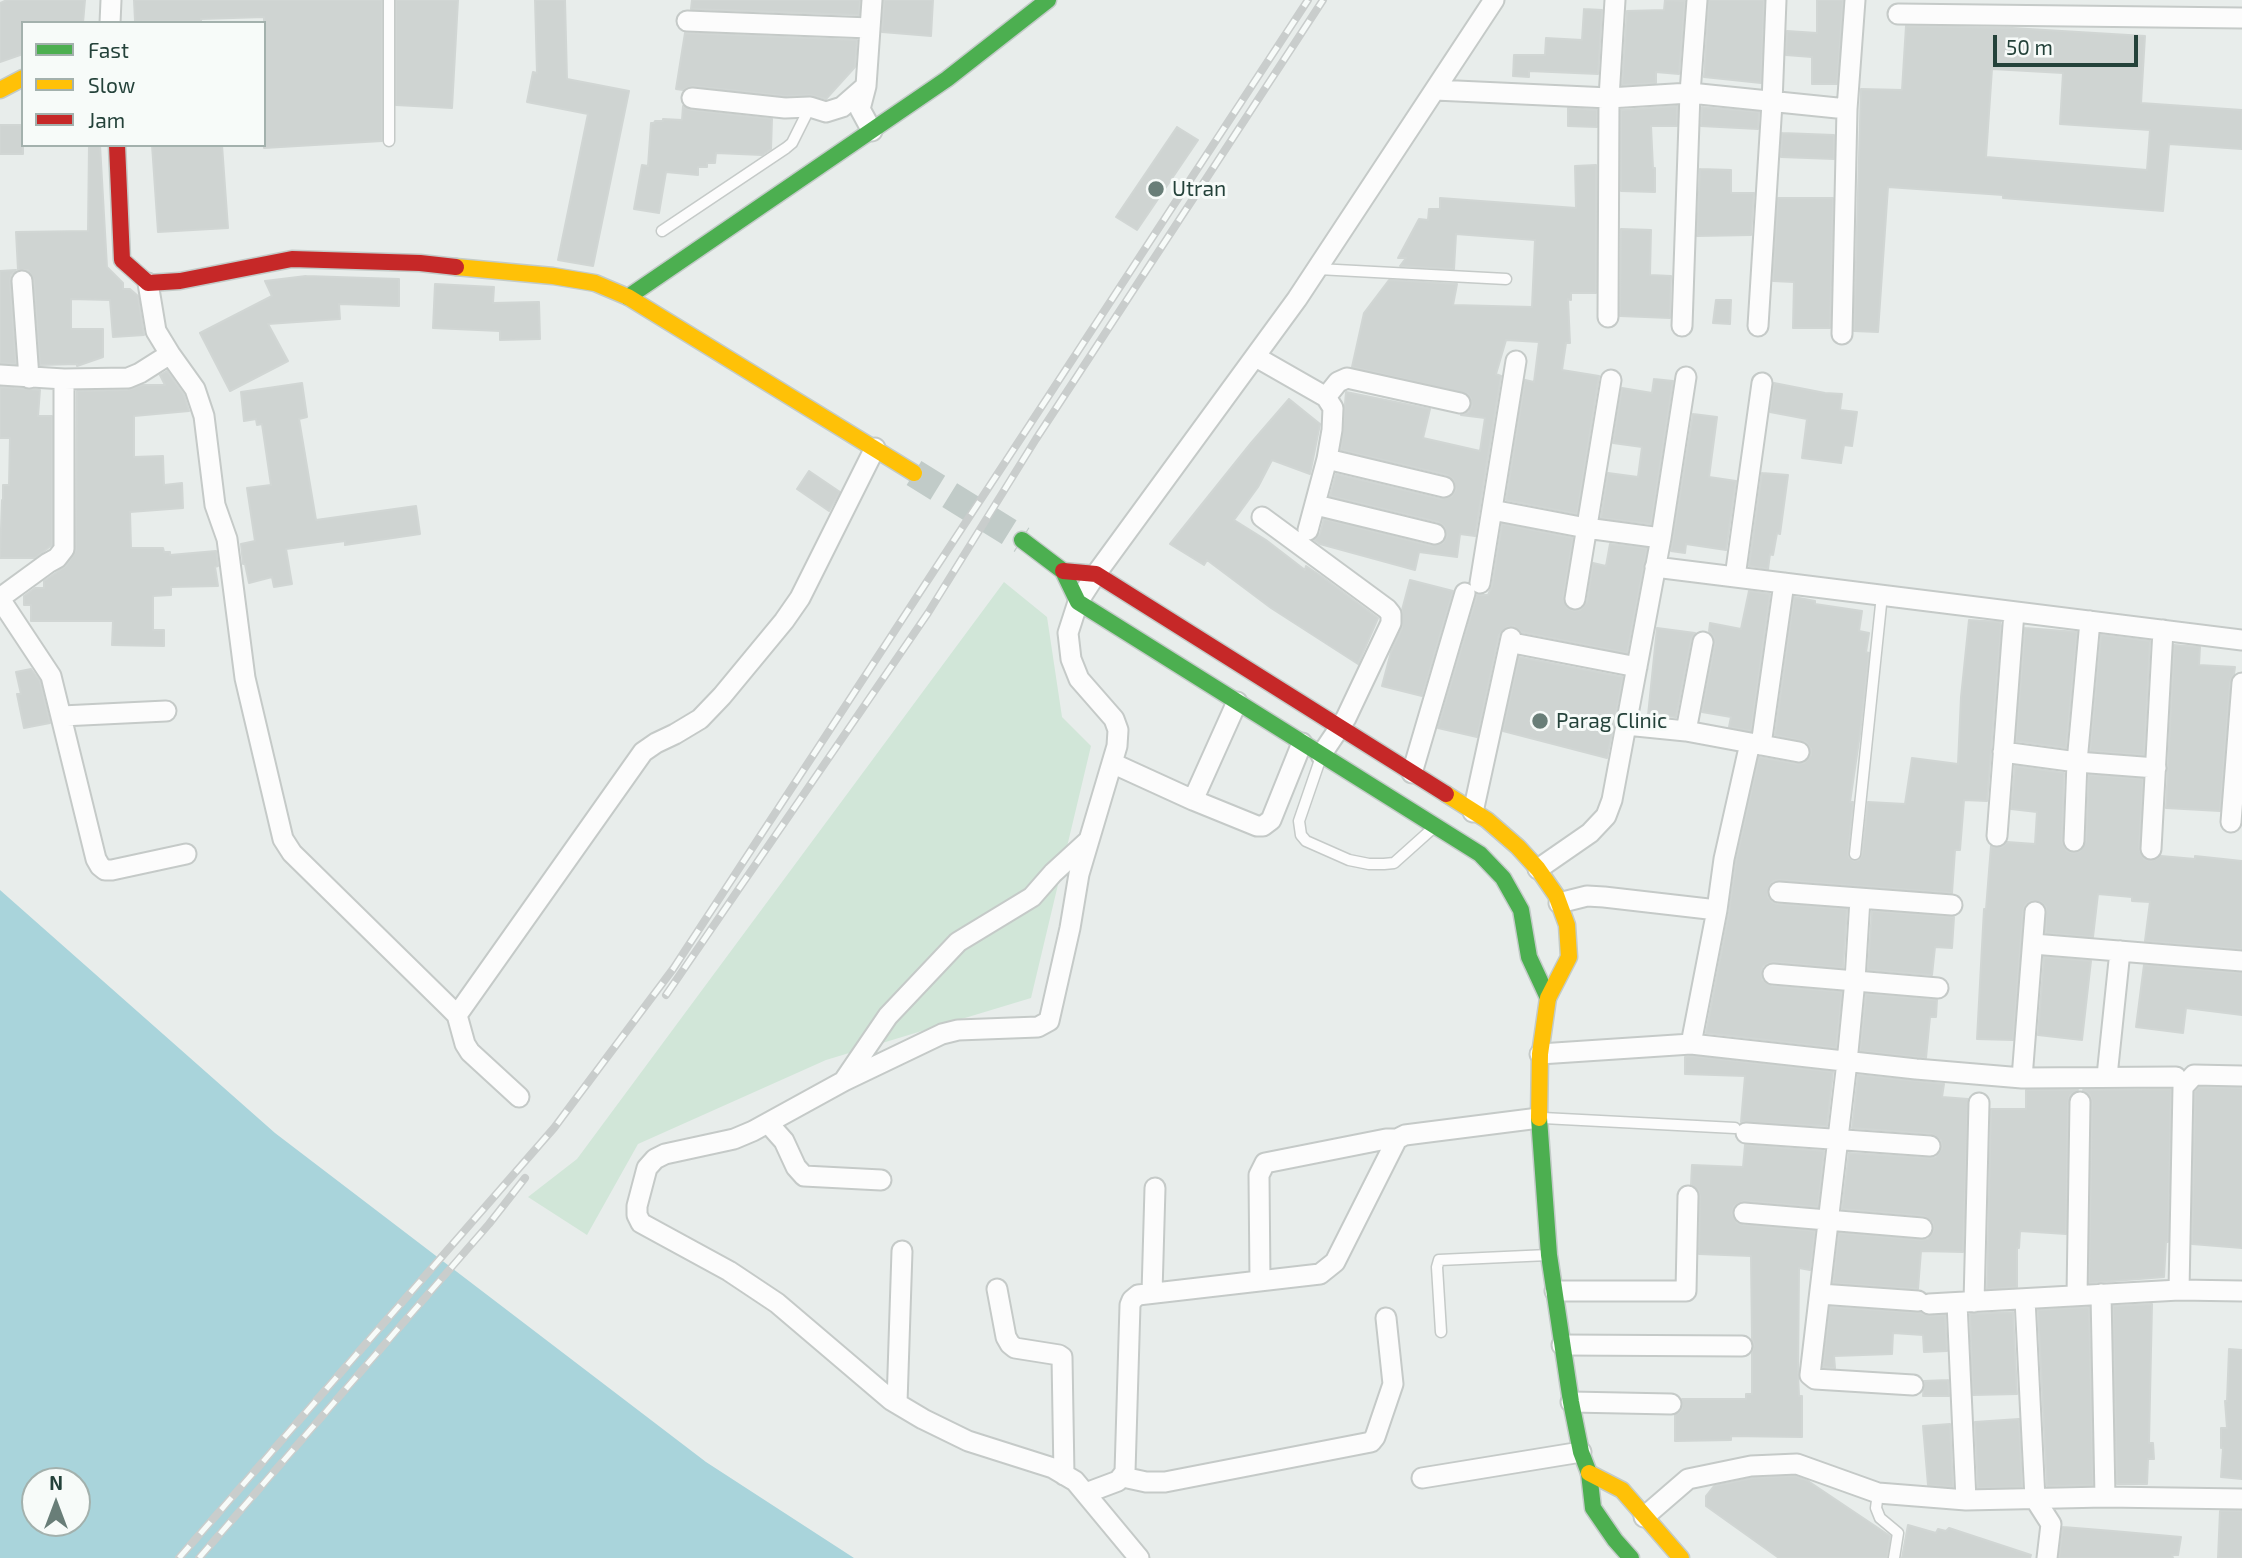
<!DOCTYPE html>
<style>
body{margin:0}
#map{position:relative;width:2242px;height:1558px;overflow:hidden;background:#e8edeb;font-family:"Exo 2",sans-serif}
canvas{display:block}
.legend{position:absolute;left:21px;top:21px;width:245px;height:126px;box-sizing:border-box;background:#f7fbf9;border:2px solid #a3b1ad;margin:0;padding:9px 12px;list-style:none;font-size:21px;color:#24423a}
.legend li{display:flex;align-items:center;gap:14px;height:35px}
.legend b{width:35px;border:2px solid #a3b1ad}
.north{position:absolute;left:21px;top:1467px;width:70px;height:70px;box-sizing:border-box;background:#f7fbf9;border:2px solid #a3b1ad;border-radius:50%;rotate:0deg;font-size:19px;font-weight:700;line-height:28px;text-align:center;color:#24423a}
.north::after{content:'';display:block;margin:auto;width:24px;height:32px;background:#697e78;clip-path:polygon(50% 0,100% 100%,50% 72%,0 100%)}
.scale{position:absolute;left:1993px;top:35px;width:145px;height:32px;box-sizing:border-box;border:4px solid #24423a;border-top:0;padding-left:9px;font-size:21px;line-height:24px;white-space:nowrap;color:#24423a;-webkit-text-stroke:5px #f7fbf9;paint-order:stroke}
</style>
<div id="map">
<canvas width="2242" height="1558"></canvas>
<ul class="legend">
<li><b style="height:9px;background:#4caf50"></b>Fast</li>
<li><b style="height:9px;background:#ffc107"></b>Slow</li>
<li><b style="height:9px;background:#c62828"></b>Jam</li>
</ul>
<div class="north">N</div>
<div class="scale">50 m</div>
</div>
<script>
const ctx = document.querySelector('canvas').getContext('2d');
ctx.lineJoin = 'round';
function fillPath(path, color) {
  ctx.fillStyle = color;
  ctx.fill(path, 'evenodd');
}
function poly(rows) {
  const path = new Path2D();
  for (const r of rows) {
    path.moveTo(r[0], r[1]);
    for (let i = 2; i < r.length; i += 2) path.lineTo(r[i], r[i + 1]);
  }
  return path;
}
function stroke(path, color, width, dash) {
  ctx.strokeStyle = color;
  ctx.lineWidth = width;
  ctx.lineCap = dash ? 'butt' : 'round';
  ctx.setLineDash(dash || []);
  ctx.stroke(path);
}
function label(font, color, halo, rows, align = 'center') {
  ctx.font = font + ' "Exo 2",sans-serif';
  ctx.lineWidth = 6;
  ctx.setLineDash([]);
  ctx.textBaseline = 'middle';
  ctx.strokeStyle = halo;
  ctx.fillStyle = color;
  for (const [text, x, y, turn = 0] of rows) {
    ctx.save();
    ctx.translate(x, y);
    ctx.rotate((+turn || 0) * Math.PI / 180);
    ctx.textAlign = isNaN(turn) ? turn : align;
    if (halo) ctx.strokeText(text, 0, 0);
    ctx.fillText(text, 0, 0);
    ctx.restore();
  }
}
const green = poly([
 [1004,582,1047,617,1062,717,1091,746,1031,998,826,1060,638,1144,587,1235,528,1197,577,1159]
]);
const water = poly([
 [0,890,275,1133,706,1462,854,1558,0,1558],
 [35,1481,77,1481,77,1523,35,1523]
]);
const building = poly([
 [7,0,85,0,83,23,23,23,23,54,0,62,0,3,7,0],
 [134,0,382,0,382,141,264,148,264,17,201,19,201,21,135,21,134,0],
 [396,0,458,0,452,108,396,105,396,0],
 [535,0,565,0,567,79,629,91,593,266,558,260,588,114,527,102,533,72,537,73,535,0],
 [692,0,860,0,859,15,691,9,692,0],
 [884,0,933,0,931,36,882,32,884,0],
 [1665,0,1685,1,1679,74,1656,72,1656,83,1622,85,1627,11,1664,10,1665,0],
 [1709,0,1764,0,1761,83,1704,77,1709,0],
 [1817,0,1843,0,1837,84,1812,84,1812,57,1786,55,1787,31,1817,33,1817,0],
 [1584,9,1602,10,1598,74,1529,71,1529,77,1513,76,1514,55,1545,55,1546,38,1582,40,1584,9],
 [1906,26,2012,28,2145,36,2141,103,2242,110,2242,149,2169,144,2163,211,2003,198,2003,195,1888,187,1878,332,1854,331,1861,89,1902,90,1906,26],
 [1992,69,2063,73,2060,124,2150,130,2147,170,1986,157,1992,69],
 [685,33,857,40,855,67,826,99,810,95,785,96,693,86,683,90,676,89,685,33],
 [683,106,691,110,772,119,771,149,762,155,716,153,715,163,707,163,707,167,698,167,698,175,666,172,659,213,634,209,642,165,648,166,651,123,654,123,655,121,663,121,663,119,682,120,683,106],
 [1677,106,1677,126,1651,126,1653,168,1655,168,1655,192,1621,191,1621,110,1677,106],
 [1702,107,1759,112,1758,129,1701,126,1702,107],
 [1568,108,1597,110,1597,127,1568,126,1568,108],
 [0,125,23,125,23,154,0,154,0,125],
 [1177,127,1198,140,1137,230,1116,217,1177,127],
 [1782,133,1834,135,1834,159,1781,157,1782,133],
 [89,145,100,145,107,267,123,283,123,289,130,289,138,296,144,335,113,337,110,300,71,299,71,329,103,329,103,357,77,366,77,364,40,365,34,280,28,270,18,270,16,232,88,231,89,145],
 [152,145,222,145,228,228,158,232,152,145],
 [1596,165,1596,293,1571,293,1571,300,1568,299,1570,343,1566,343,1562,370,1599,376,1577,514,1506,500,1525,380,1534,382,1539,342,1506,340,1496,374,1501,376,1475,536,1460,534,1457,557,1419,552,1415,570,1320,544,1314,540,1320,534,1324,519,1432,546,1443,543,1447,536,1444,526,1438,522,1330,496,1336,474,1441,499,1452,496,1456,489,1453,479,1447,475,1341,450,1346,392,1430,409,1423,438,1480,451,1485,418,1461,415,1469,412,1472,406,1471,399,1468,394,1352,367,1364,313,1389,280,1457,284,1453,305,1532,307,1535,240,1456,234,1454,269,1400,266,1406,258,1398,258,1419,219,1428,220,1429,209,1440,209,1440,198,1576,208,1575,166,1596,165],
 [1700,169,1731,170,1731,193,1754,193,1751,235,1697,236,1700,169],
 [1778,198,1833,198,1830,328,1793,328,1794,282,1773,281,1778,198],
 [1621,229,1651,230,1650,275,1671,276,1670,318,1620,316,1621,229],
 [16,270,11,275,10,282,16,364,0,363,0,271,16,270],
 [306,276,399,279,399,306,339,304,340,319,268,324,288,361,230,391,200,333,272,296,265,281,306,276],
 [435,284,494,287,493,303,539,302,540,339,500,340,500,331,433,328,435,284],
 [1716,300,1731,300,1730,324,1713,323,1716,300],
 [167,371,184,395,189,411,134,416,134,457,163,456,164,485,182,483,183,508,130,512,131,548,163,548,164,552,170,552,170,555,216,551,218,566,215,567,218,586,171,587,171,595,153,596,153,630,164,630,164,646,112,645,113,621,31,621,31,605,24,605,24,596,35,588,44,588,44,581,66,566,76,550,77,391,128,390,142,385,165,385,160,375,167,371],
 [1654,379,1673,381,1651,524,1601,518,1608,473,1638,477,1642,447,1613,443,1622,388,1652,393,1654,379],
 [302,383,307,417,299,419,316,520,416,506,420,534,345,545,345,541,286,549,292,584,274,587,272,577,249,583,245,564,243,564,241,544,255,541,247,488,271,485,262,424,257,425,256,419,244,421,241,392,302,383],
 [1774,383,1825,393,1842,394,1840,410,1857,412,1852,446,1844,445,1841,463,1802,458,1807,419,1770,412,1774,383],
 [0,387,40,390,38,416,52,416,52,545,35,558,0,558,2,500,3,500,3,485,9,485,10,438,0,438,0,387],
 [1289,399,1320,424,1310,474,1272,460,1258,487,1234,520,1266,540,1305,570,1306,566,1321,576,1378,618,1358,664,1271,608,1207,560,1204,565,1170,544,1251,443,1289,399],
 [1693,414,1717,417,1709,477,1736,481,1726,550,1686,544,1685,553,1671,551,1693,414],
 [809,471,840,492,829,511,797,489,809,471],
 [1762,473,1788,475,1780,534,1777,533,1773,555,1770,554,1768,569,1749,566,1762,473],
 [1502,524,1573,538,1563,598,1567,608,1574,611,1580,610,1587,602,1593,563,1606,566,1610,544,1647,548,1627,653,1521,632,1514,626,1507,627,1499,635,1477,737,1438,728,1477,595,1488,595,1492,586,1502,524],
 [1410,580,1453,591,1422,696,1382,686,1391,652,1402,628,1402,610,1410,580],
 [1749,591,1770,594,1751,731,1729,727,1731,717,1702,712,1715,644,1714,637,1709,631,1710,623,1741,629,1749,591],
 [1794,597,1815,601,1815,604,1862,611,1859,631,1869,633,1866,652,1869,653,1860,734,1850,802,1853,802,1848,854,1849,858,1854,861,1859,860,1862,855,1868,802,1905,804,1912,758,1958,764,1961,697,1969,620,2000,622,2001,626,1987,801,1964,800,1960,850,1955,850,1952,893,1780,880,1773,881,1769,886,1768,897,1772,902,1777,904,1847,909,1843,968,1773,962,1763,966,1761,972,1762,980,1771,986,1842,992,1836,1048,1706,1033,1729,912,1736,861,1759,757,1797,764,1804,763,1811,755,1811,749,1806,742,1775,735,1794,597],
 [1657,628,1695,633,1691,640,1676,717,1648,715,1657,628],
 [2025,628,2077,632,2066,748,2016,741,2025,628],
 [2101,635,2150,641,2144,755,2090,751,2101,635],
 [2174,645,2200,647,2199,665,2235,667,2234,674,2230,682,2220,811,2166,808,2174,645],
 [1519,657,1623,677,1607,758,1503,731,1519,657],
 [31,669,40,681,50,723,24,728,17,694,21,694,16,672,31,669],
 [2015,766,2064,773,2062,841,2067,851,2073,853,2080,851,2086,842,2089,775,2143,779,2139,848,2144,859,2151,861,2161,856,2195,859,2195,856,2242,861,2242,949,2145,941,2150,902,2132,901,2132,897,2098,894,2093,937,2046,933,2046,907,2041,902,2030,901,2025,905,2023,911,2013,1040,1977,1039,1984,909,1986,909,1991,846,2002,847,2007,842,2035,844,2037,812,2011,809,2015,766],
 [1872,911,1954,917,1952,948,1935,947,1932,975,1868,970,1872,911],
 [2044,957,2091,961,2082,1040,2038,1035,2044,957],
 [2144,965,2242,973,2242,1015,2186,1008,2183,1033,2136,1027,2144,965],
 [1866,994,1937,1000,1936,1017,1930,1017,1926,1058,1860,1051,1866,994],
 [1691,1056,1833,1072,1827,1126,1741,1122,1745,1076,1685,1074,1685,1057,1691,1056],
 [1858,1075,1944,1084,1942,1097,1968,1099,1963,1252,1921,1251,1918,1289,1833,1283,1839,1233,1921,1240,1928,1239,1934,1230,1933,1222,1924,1216,1842,1209,1849,1153,1930,1158,1936,1157,1942,1148,1941,1140,1932,1134,1852,1128,1858,1075],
 [2199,1087,2242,1088,2242,1248,2192,1244,2195,1092,2199,1087],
 [2171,1089,2168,1242,2166,1242,2164,1277,2089,1283,2092,1102,2090,1095,2083,1090,2171,1089],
 [2026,1090,2078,1090,2070,1095,2068,1102,2066,1234,2020,1231,2019,1248,2017,1248,2017,1287,1987,1289,1991,1109,2026,1109,2026,1090],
 [1745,1145,1824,1151,1818,1207,1744,1201,1734,1206,1732,1213,1737,1223,1743,1225,1815,1231,1810,1270,1799,1268,1798,1374,1799,1396,1802,1396,1802,1437,1731,1436,1731,1440,1675,1441,1675,1415,1682,1410,1682,1399,1746,1399,1746,1394,1752,1394,1752,1353,1754,1345,1752,1339,1751,1256,1699,1254,1700,1196,1698,1190,1691,1185,1692,1165,1743,1167,1745,1145],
 [2152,1304,2149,1443,2153,1443,2154,1459,2148,1459,2147,1484,2117,1484,2113,1306,2152,1304],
 [1830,1307,1921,1313,1930,1316,1945,1315,1947,1351,1924,1352,1923,1335,1893,1333,1892,1354,1834,1356,1835,1368,1823,1367,1830,1307],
 [2089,1307,2093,1485,2047,1486,2038,1310,2089,1307],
 [2013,1312,2017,1394,1973,1395,1970,1314,2013,1312],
 [2229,1349,2242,1350,2242,1479,2221,1477,2223,1448,2221,1448,2221,1428,2227,1428,2225,1401,2227,1401,2229,1349],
 [1948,1380,1949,1396,1923,1396,1924,1381,1948,1380],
 [2019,1419,2022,1487,1978,1488,1975,1422,2019,1419],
 [1950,1424,1953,1487,1928,1485,1923,1426,1950,1424],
 [1795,1476,1808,1481,1890,1536,1887,1558,1779,1558,1706,1506,1706,1496,1714,1486,1753,1478,1795,1476],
 [2220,1511,2242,1511,2242,1558,2218,1558,2220,1511],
 [1908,1525,1936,1533,1938,1529,1946,1531,1949,1528,2031,1555,2030,1558,1902,1558,1908,1525],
 [2063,1527,2113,1531,2181,1537,2178,1555,2172,1555,2173,1558,2059,1558,2063,1527]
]);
const secondaryTunnel = poly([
 [914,473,1022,540]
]);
const lane = poly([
 [389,0,389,141],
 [662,231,786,148,792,143,810,107],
 [1318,269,1506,279],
 [1321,757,1299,821,1301,835,1306,841,1349,860,1369,864,1384,864,1394,863,1432,829],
 [1855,854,1882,595],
 [1543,1118,1735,1128],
 [1441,1332,1437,1267,1439,1260,1548,1255],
 [1878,1493,1876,1508,1880,1518,1898,1533,1894,1558]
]);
const street = poly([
 [872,0,866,86,860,109,872,131],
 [1898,14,2242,18],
 [687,21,870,28],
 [110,23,111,0],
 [1435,90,1609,98,1690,93,1847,109,1855,0],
 [692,98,785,108,810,107,826,112,842,107,866,86],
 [22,281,29,378],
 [148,283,156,331,170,354,195,389,204,416,215,505,227,539,245,678,283,839,292,853,448,1006,457,1015,465,1044,470,1052,519,1097],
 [1608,317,1609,98,1615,0],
 [1682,326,1690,93,1697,0],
 [1758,326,1772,103,1776,0],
 [1842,334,1847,109],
 [1256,357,1326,397,1333,408,1332,430,1327,459,1308,530],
 [0,375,64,379,128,378,140,373,170,354],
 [64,379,64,549,57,558,48,563,4,595,1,598,2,602,51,676,96,859,100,866,105,870,112,870,186,854],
 [1326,397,1338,382,1347,378,1460,403],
 [1327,459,1444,487],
 [1316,505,1435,534],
 [1492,510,1586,528,1661,538],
 [1262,517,1387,609,1391,614,1391,623,1346,718,1321,755],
 [1655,567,2242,640],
 [1735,577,1762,383],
 [1480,583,1516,361],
 [1575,599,1611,380],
 [1518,644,1637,667],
 [62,716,166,711],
 [1626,725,1686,731,1799,752],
 [1686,731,1703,642],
 [1761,745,1784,583],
 [2003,752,2077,762,2156,768],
 [1112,763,1193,800,1257,826,1263,826,1271,820,1302,743],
 [1412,773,1465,593],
 [1193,800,1237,702],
 [1473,812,1511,638],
 [2231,822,2242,683],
 [1997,836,2014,612],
 [2074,841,2077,762,2090,621],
 [2151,849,2163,630],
 [1538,869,1590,833,1606,816,1612,800,1661,538,1686,377],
 [1779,892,1952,905],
 [1860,899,1855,980,1847,1062,1810,1375,1815,1379,1913,1385],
 [1559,903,1587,896,1604,897,1717,910],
 [2033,944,2242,961],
 [1773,974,1938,988],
 [457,1015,643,752,656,743,675,734,700,719,722,696,784,621,800,598,875,448],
 [1691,1044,1717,910,1724,859,1750,743],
 [1540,1054,1691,1044,1916,1069,2022,1078,2176,1077],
 [2107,1076,2120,951],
 [2022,1078,2035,912],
 [845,1079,888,1016,958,942,1032,897,1053,873,1088,841],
 [768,1123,784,1141,796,1167,804,1176,881,1180],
 [1746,1133,1930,1146],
 [1744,1213,1922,1228],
 [1260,1281,1259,1175,1265,1163,1386,1139,1397,1139],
 [997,1289,1006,1337,1010,1344,1015,1348,1059,1355,1062,1357,1064,1475],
 [2179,1290,2242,1291],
 [1555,1291,1686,1291,1688,1196],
 [1152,1293,1155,1188],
 [1820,1294,1918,1301],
 [2101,1294,2105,1497],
 [2077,1295,2080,1102],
 [2025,1299,2035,1499,2051,1524,2047,1558],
 [1974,1302,1979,1103],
 [1957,1303,1966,1500],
 [1929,1304,2179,1290,2183,1087,2194,1075,2242,1076],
 [1562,1345,1742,1346],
 [1571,1402,1671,1404],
 [897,1403,902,1251],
 [1123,1477,1146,1482,1165,1482,1371,1442,1375,1437,1393,1384,1386,1318],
 [1422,1478,1581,1452],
 [1086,1493,1118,1481,1125,1472,1130,1305,1132,1300,1138,1295,1320,1274,1335,1262,1397,1139,1405,1135,1539,1118],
 [1644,1517,1688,1479,1751,1466,1797,1464,1878,1493,1966,1500,2105,1497,2242,1499],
 [1139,1558,1075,1481,1053,1468,968,1441,923,1419,891,1400,777,1303,729,1271,641,1223,637,1215,637,1206,647,1168,655,1159,665,1154,734,1139,753,1131,844,1081,942,1034,958,1030,1038,1027,1049,1021,1070,928,1079,874,1117,746,1118,730,1114,719,1079,679,1071,659,1068,633,1078,602,1096,574,1297,299,1494,0]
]);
const fast = poly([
 [628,297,947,79,1048,0],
 [1022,540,1063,571,1078,602,1480,854,1503,878,1521,910,1529,957,1548,998],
 [1539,1118,1549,1255,1571,1402,1581,1452,1589,1473,1593,1508,1615,1540,1631,1558]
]);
const slow = poly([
 [0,90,23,78],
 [456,267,553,276,595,283,628,297,914,473],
 [1446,794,1487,820,1518,847,1538,869,1556,895,1567,925,1569,957,1548,998,1540,1054,1539,1118],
 [1589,1473,1622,1490,1681,1558]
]);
const jam = poly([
 [117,145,122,260,148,283,180,281,292,259,420,263,456,267],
 [1063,571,1096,574,1446,794]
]);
const rail = poly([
 [666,995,928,613,1036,439,1323,0],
 [179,1558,554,1128,673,969,1308,0],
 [199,1558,489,1224,525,1178]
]);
const markers = [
 [1156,189,9,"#697e78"],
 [1540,721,9,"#697e78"]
];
const poiNames = [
 ["Utran",1172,189],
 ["Parag Clinic",1556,721]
];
fillPath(green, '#d1e6d8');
fillPath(water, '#a9d4db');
fillPath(building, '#cfd4d2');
stroke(building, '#d1d6d4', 2);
stroke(secondaryTunnel, '#c1cbc8', 28, [28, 14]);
stroke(lane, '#c5cac8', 13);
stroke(street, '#c5cac8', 23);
stroke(fast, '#c3cbc8', 19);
stroke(slow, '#c3cbc8', 19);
stroke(jam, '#c3cbc8', 19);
stroke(lane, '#fcfcfc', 10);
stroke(street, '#fcfcfc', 19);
stroke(fast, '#4caf50', 16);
stroke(slow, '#ffc107', 16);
stroke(jam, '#c62828', 16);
stroke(rail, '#c9cdcc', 8);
stroke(rail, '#f7fbf9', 5, [16]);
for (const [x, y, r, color] of markers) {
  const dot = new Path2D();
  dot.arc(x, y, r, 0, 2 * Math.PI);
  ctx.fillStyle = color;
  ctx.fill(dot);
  stroke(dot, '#f7fbf9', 2.5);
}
label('21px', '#24423a', '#f7fbf9', poiNames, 'left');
</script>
